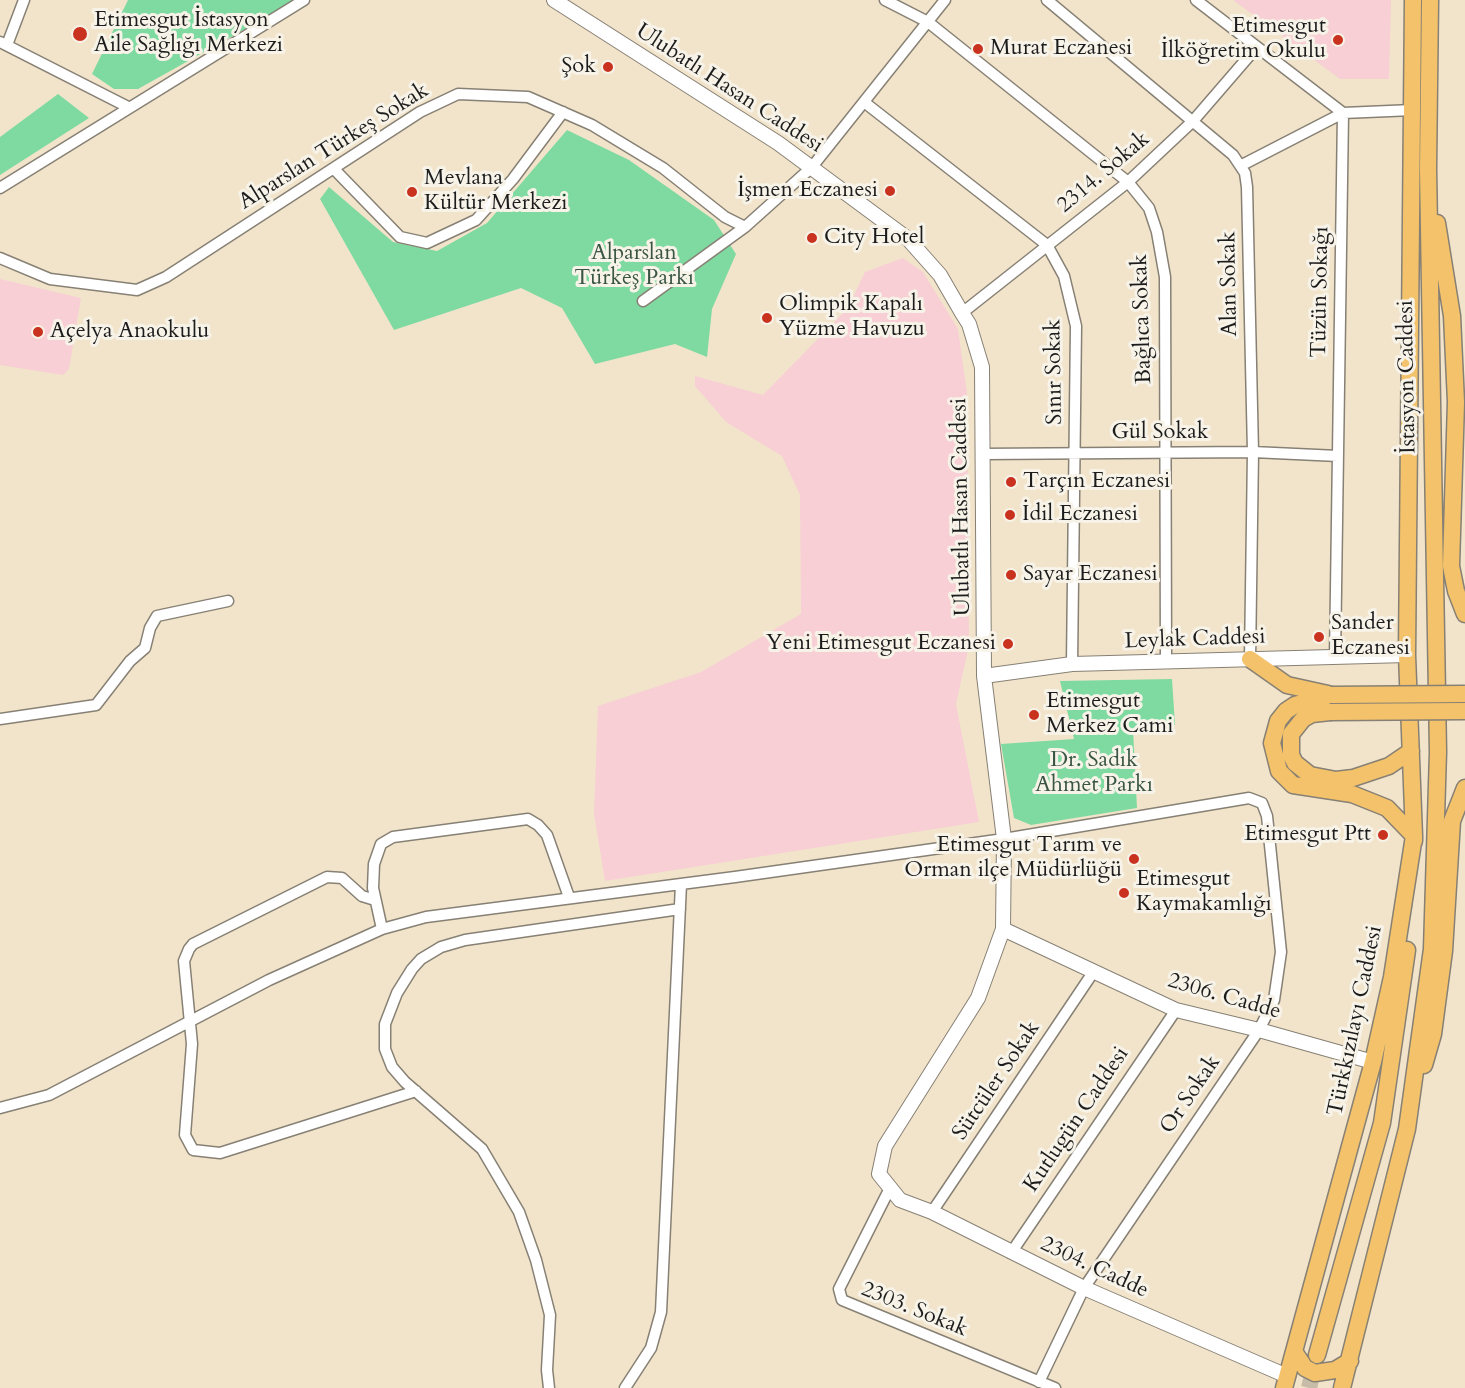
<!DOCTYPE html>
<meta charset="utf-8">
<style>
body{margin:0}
canvas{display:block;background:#f2e4cb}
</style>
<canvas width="1465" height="1388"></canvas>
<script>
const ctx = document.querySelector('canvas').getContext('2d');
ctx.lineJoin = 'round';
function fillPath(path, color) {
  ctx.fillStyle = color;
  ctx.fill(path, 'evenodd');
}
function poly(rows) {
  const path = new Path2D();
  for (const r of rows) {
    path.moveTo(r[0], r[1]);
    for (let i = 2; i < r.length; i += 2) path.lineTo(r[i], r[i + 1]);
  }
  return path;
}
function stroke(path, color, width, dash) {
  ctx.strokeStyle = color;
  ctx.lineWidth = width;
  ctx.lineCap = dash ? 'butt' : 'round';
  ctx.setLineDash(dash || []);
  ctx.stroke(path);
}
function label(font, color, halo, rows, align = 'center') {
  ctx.font = font + ' Cardo,serif';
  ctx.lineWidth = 6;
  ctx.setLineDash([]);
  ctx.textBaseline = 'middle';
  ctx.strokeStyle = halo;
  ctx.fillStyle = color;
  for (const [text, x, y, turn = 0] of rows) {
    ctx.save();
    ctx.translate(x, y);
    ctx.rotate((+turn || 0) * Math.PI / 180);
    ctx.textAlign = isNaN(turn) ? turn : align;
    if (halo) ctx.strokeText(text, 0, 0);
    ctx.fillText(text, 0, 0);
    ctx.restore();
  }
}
const built = poly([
 [1233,0,1391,0,1389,79,1340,79],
 [903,258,923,272,958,329,967,393,969,645,956,704,979,822,605,881,594,814,598,706,701,672,801,614,800,495,782,456,726,422,695,386,695,376,763,395,848,308,865,272],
 [0,279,81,298,69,369,63,375,0,365]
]);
const green = poly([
 [128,0,297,0,138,89,114,89,92,74],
 [58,94,89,118,0,175,0,137],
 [567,130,629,160,714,220,736,254,712,309,707,357,675,344,595,364,562,308,521,288,394,330,320,199,329,187,393,242,437,251,487,223],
 [1172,679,1175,725,1133,729,1137,808,1031,825,1014,818,1001,744,1074,739,1060,681]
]);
const primaryTunnel = poly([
 [1309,1388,1317,1355]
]);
const minor = poly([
 [885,0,928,22,1128,182,1149,208,1157,232,1165,277,1166,661],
 [1047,0,1233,155,1245,173,1247,187,1253,452,1250,659],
 [1196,0,1343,113,1335,657],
 [0,42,128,107],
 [7,45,24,0],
 [864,102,1047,245,1064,276,1076,326,1072,664],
 [1242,165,1343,113,1413,110],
 [334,169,400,237,427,243,476,220,513,179,563,112],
 [0,188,304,0],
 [0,258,50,279,137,290,166,277,420,112,458,94,528,97,592,125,663,168,725,217,745,227],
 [643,301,745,227,812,167,945,0],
 [962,313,1128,182,1193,121,1256,48],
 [982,454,1253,452,1338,456],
 [0,719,96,705,130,661,145,648,150,628,157,616,228,601],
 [375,900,362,896,342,878,327,877,193,944,189,949,184,961,192,1044,185,1135,193,1150,220,1153,416,1091],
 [382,929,373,888,374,864,381,844,393,837,528,819,538,825,547,835,569,897],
 [0,1108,49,1095,269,980,382,929,426,917,735,877,1004,839,1249,798,1262,803,1267,816,1281,952,1274,1000,1259,1030,1084,1288,1039,1382],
 [890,1188,839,1289,842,1300,1055,1388],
 [932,1212,1094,971],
 [1011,1253,1176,1010],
 [549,1388,547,1370,550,1315,536,1260,519,1212,482,1149,405,1082,392,1067,385,1049,385,1024,397,993,412,969,421,959,441,947,465,940,680,909],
 [625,1388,651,1348,661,1312,681,884]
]);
const tertiary = poly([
 [554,0,778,143,908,239,940,275,962,313,969,324,982,367,984,676,1004,839,1003,929,978,998,885,1146,879,1174,900,1200,932,1212,1084,1288,1287,1376],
 [984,676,1072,664,1407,655],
 [1003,929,1176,1010,1259,1030,1373,1062]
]);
const primary = poly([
 [1437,223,1452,316,1456,402,1451,566,1456,591,1465,614],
 [1250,659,1287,685,1328,694],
 [1331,695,1295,705,1286,711,1278,721,1272,743,1279,771,1293,785,1352,794,1387,808,1414,836,1414,841],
 [1330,712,1312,714,1303,719,1291,734,1291,755,1295,763,1310,775,1336,780,1353,778,1389,766,1411,751],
 [1424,1065,1433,1034,1444,951,1452,821,1465,788],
 [1295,1353,1305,1368,1315,1373,1335,1370,1350,1361],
 [1317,1355,1382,1123,1407,950],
 [1284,1388,1373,1062,1392,977,1414,836,1407,655,1413,0],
 [1342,1388,1407,1129,1432,949,1438,752,1428,169,1430,0]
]);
const primaryBridge = poly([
 [1331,695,1465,694],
 [1330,712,1465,711]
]);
const markers = [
 [80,34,8,"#c8321e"],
 [1338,40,6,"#c8321e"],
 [978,49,6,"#c8321e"],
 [608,67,6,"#c8321e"],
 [890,191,6,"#c8321e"],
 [412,192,6,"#c8321e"],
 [812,238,6,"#c8321e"],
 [767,318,6,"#c8321e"],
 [38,332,6,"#c8321e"],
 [1011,482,6,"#c8321e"],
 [1010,515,6,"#c8321e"],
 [1011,575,6,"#c8321e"],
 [1319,637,6,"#c8321e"],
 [1008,644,6,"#c8321e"],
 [1034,715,6,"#c8321e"],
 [1383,835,6,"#c8321e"],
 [1134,859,6,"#c8321e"],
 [1124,893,6,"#c8321e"]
];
const poiNames = [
 ["Etimesgut İstasyon",94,21],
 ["Aile Sağlığı Merkezi",94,46],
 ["Etimesgut",1326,27,"right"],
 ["İlköğretim Okulu",1326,52,"right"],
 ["Murat Eczanesi",990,49],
 ["Şok",596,67,"right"],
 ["Mevlana",424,179],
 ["Kültür Merkezi",424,204],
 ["İşmen Eczanesi",878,191,"right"],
 ["City Hotel",824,238],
 ["Olimpik Kapalı",779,305],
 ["Yüzme Havuzu",779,330],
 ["Açelya Anaokulu",50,332],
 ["Tarçın Eczanesi",1023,482],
 ["İdil Eczanesi",1022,515],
 ["Sayar Eczanesi",1023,575],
 ["Sander",1331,624],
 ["Eczanesi",1331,649],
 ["Yeni Etimesgut Eczanesi",996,644,"right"],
 ["Etimesgut",1046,702],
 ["Merkez Cami",1046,727],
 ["Etimesgut Ptt",1371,835,"right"],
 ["Etimesgut Tarım ve",1122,846,"right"],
 ["Orman ilçe Müdürlüğü",1122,871,"right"],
 ["Etimesgut",1136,880],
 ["Kaymakamlığı",1136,905]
];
const streetNames = [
 ["Ulubatlı Hasan Caddesi",729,89,33],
 ["Alparslan Türkeş Sokak",334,147,-32],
 ["2314. Sokak",1104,173,-40],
 ["Alan Sokak",1230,284,-91],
 ["Tüzün Sokağı",1321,292,-89],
 ["Bağlıca Sokak",1143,319,-92],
 ["Sınır Sokak",1055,372,-91],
 ["İstasyon Caddesi",1408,377,-91],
 ["Gül Sokak",1160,433],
 ["Ulubatlı Hasan Caddesi",962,507,-91],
 ["Leylak Caddesi",1195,640,-2],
 ["2306. Cadde",1224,997,16],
 ["Türkkızılayı Caddesi",1356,1021,-78],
 ["Sütcüler Sokak",997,1081,-56],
 ["Or Sokak",1191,1095,-56],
 ["Kutlugün Caddesi",1077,1120,-56],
 ["2304. Cadde",1094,1268,25],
 ["2303. Sokak",914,1310,22]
];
const parkNames = [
 ["Alparslan",634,254],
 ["Türkeş Parkı",634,279],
 ["Dr. Sadık",1094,761],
 ["Ahmet Parkı",1094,786]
];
fillPath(built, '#f7cfd4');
fillPath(green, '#7fdaa1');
stroke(primaryTunnel, '#c7bca8', 16, [16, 8]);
stroke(minor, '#878074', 13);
stroke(tertiary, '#878074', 16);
stroke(primary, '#878074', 19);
stroke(minor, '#fff', 10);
stroke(tertiary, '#fff', 14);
stroke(primary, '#f4c26a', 16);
stroke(primaryBridge, '#878074', 19, []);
stroke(primaryBridge, '#f4c26a', 16);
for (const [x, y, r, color] of markers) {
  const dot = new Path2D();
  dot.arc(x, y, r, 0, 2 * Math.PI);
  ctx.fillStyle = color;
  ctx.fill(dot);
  stroke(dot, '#f7f3e8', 2);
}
label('22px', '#1c1c1c', '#f7f3e8', poiNames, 'left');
label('22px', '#1c1c1c', '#f7f3e8', streetNames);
label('22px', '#3a5544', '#f7f3e8', parkNames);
</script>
